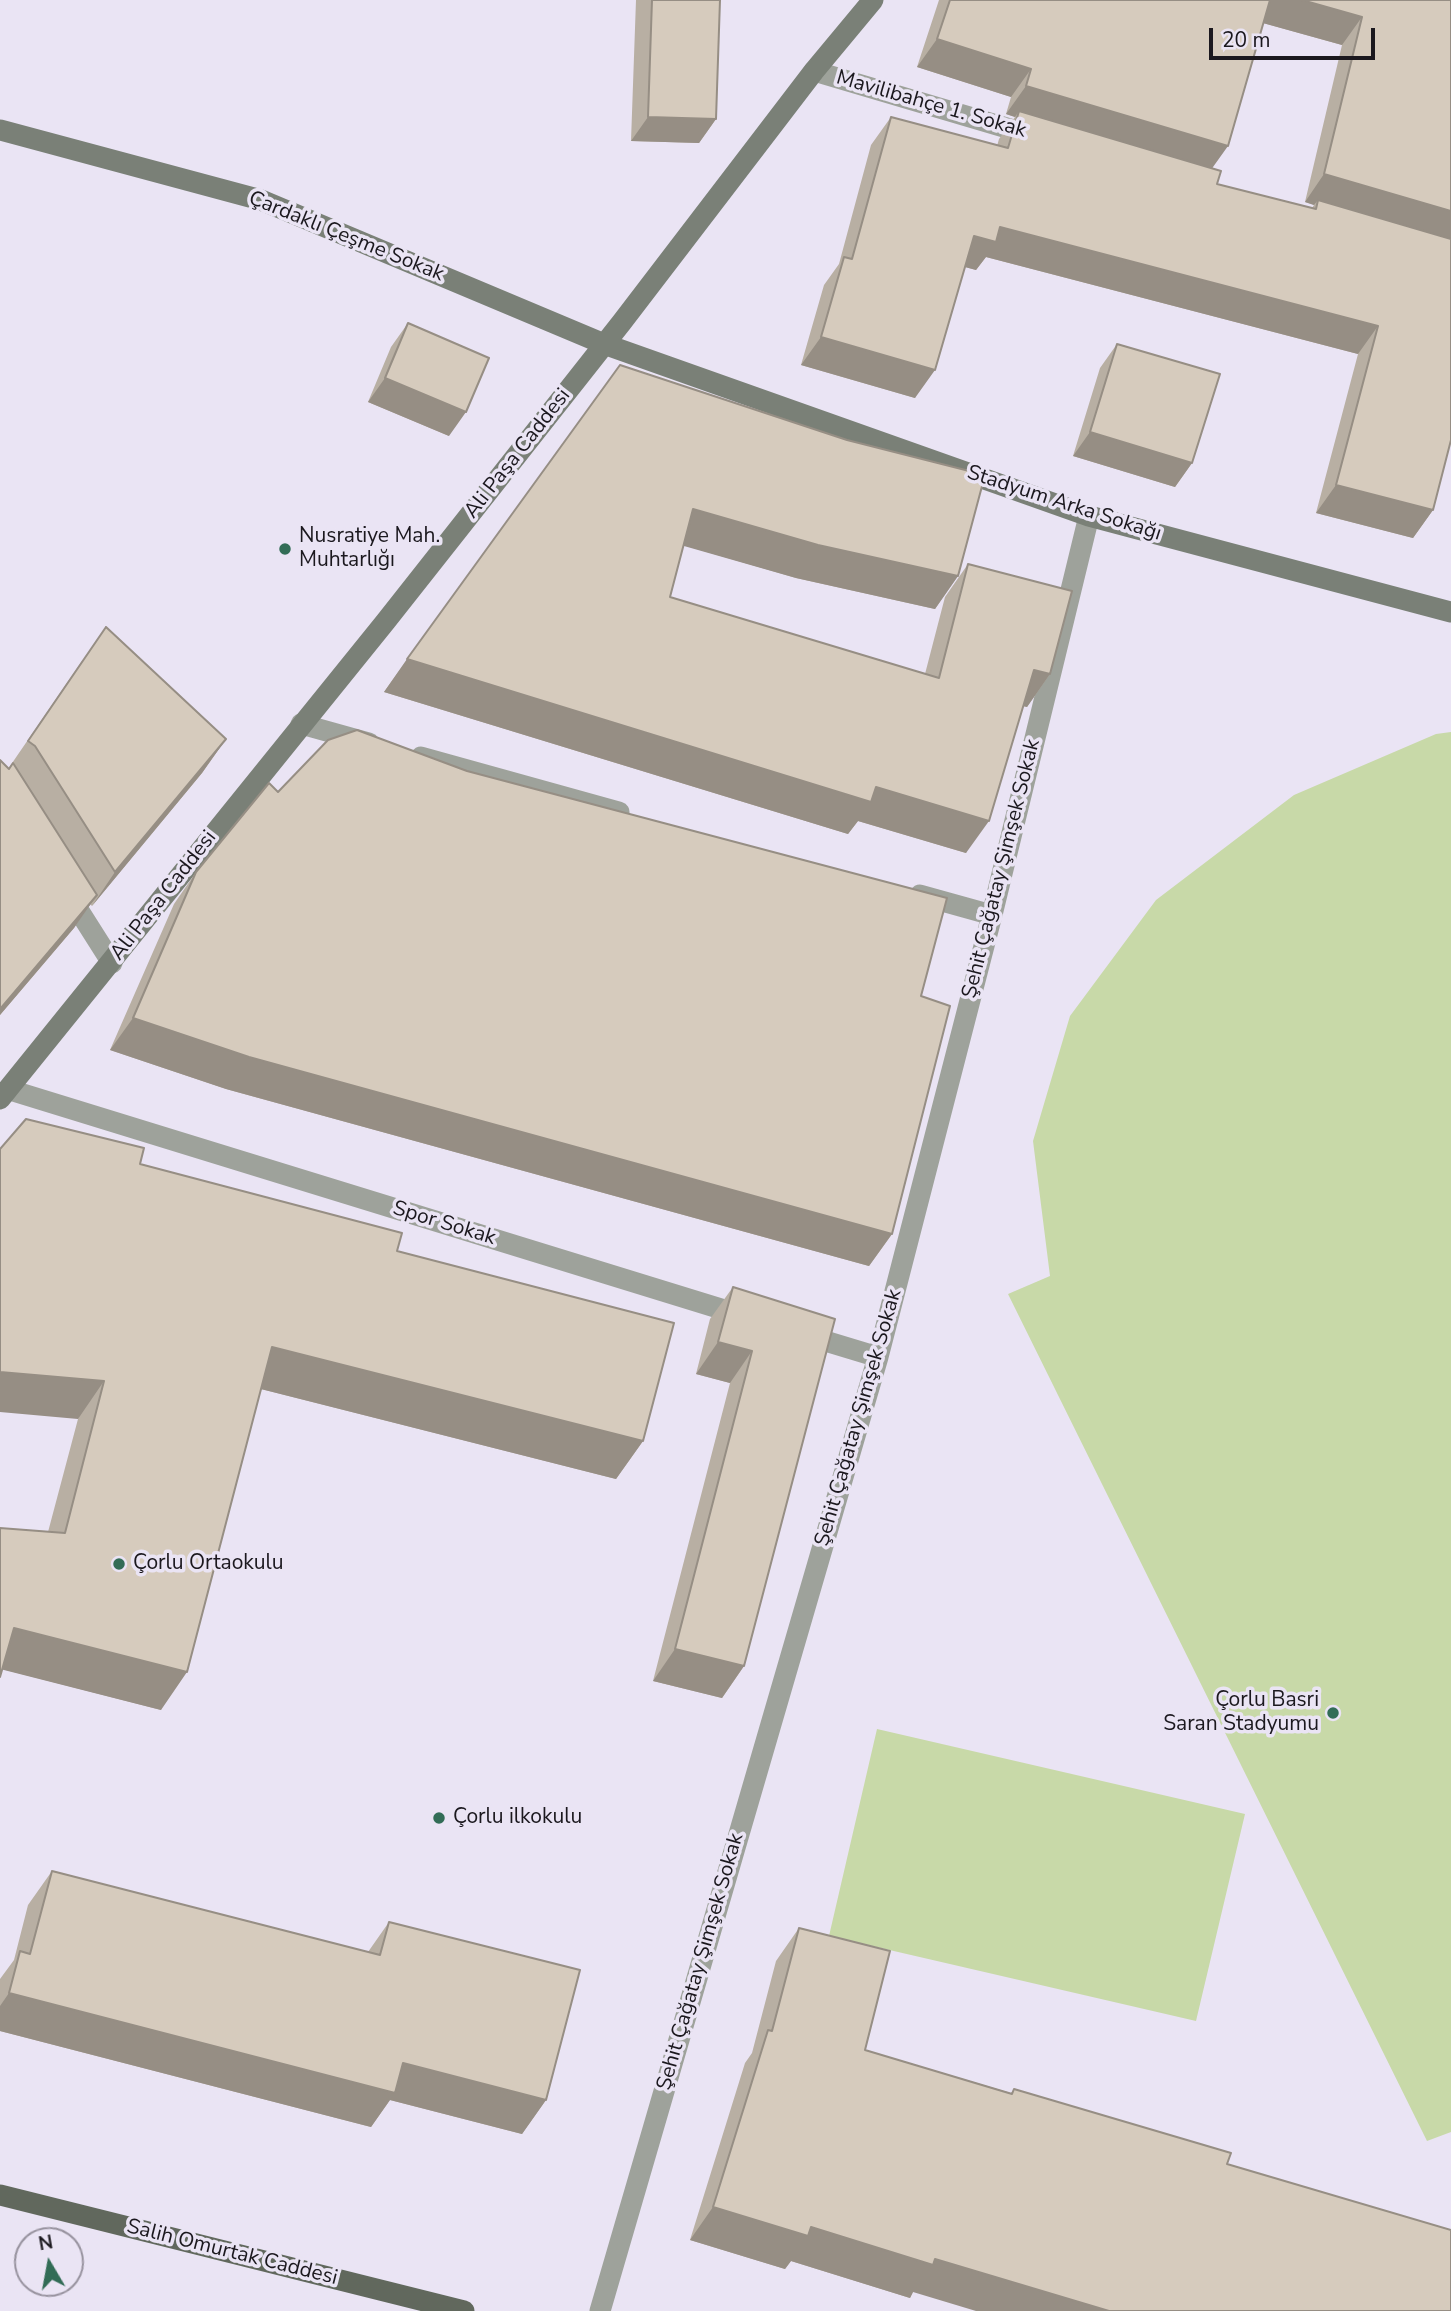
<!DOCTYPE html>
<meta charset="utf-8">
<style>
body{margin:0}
#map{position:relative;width:1451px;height:2311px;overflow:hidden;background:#eae4f4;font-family:"Nunito Sans",sans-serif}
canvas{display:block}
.north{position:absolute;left:14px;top:2227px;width:70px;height:70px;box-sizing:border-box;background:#eae4f4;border:2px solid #97929e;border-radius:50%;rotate:350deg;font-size:19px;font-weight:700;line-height:28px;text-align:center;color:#1b181e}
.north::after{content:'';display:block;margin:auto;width:24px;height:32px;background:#326c56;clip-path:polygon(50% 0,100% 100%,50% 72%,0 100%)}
.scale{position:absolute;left:1209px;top:28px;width:166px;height:32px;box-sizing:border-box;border:4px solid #1b181e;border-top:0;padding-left:9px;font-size:21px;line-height:24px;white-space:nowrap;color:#1b181e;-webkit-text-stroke:5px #eae4f4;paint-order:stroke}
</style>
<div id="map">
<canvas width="1451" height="2311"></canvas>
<div class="north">N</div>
<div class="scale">20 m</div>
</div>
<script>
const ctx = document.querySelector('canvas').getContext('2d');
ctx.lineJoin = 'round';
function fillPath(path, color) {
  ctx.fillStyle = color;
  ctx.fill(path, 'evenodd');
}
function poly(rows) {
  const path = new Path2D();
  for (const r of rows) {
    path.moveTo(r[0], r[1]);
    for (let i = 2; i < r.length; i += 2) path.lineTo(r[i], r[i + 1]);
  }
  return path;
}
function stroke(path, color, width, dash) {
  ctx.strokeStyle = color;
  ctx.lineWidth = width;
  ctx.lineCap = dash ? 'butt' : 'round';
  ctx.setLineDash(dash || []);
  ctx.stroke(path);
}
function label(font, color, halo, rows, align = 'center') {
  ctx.font = font + ' "Nunito Sans",sans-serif';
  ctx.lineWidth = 7;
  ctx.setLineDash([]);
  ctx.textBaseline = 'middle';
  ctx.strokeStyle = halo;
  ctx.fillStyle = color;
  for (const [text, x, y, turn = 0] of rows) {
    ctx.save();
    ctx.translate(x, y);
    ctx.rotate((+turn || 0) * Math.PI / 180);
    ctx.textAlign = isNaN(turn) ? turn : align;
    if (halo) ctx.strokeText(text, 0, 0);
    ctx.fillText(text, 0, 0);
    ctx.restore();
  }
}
const green = poly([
 [1451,732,1451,2132,1427,2141,1008,1294,1050,1276,1033,1141,1070,1016,1156,900,1294,795,1436,734],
 [877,1729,1245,1814,1196,2021,829,1936]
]);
const street = poly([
 [814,71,1034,136],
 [301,724,369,743],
 [421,757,619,812],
 [67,892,112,963],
 [920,895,992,915],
 [10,1090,744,1316],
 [802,1334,878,1357],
 [600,2311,878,1357,992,915,1089,516]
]);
const secondary = poly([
 [0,130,261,200,604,344,1089,516,1451,612],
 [0,1099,386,621,622,322,814,71,873,0]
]);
const primary = poly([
 [0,2195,464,2311]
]);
const wall = poly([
 [636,0,720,0,716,119,699,143,631,141],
 [939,0,1451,0,1433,510,1413,538,1316,513,1358,354,986,257,976,270,965,267,915,398,801,365,824,285,839,264,871,145,891,117,997,146,999,139,1015,117,1006,114,1011,97,917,67],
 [1263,23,1342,45,1305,202,1314,205,1312,208,1217,184,1212,168],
 [408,323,449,436,368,402,391,347],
 [1117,344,1192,463,1175,487,1073,456,1100,368],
 [620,365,958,576,935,609,796,578,683,545,670,597,925,674,945,597,968,564,1050,674,1027,707,1023,706,966,853,858,821,848,834,384,692],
 [82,661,226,739,202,773,92,906,90,904,74,928,0,1015,0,760,8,769],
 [278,792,921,996,892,1234,869,1266,226,1089,110,1050,174,904,196,872],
 [140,1164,397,1251,643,1441,616,1479,261,1389,161,1710,2,1669,48,1532,78,1419],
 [733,1287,835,1319,744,1666,722,1698,653,1681,730,1383,696,1374,710,1319],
 [52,1871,368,1952,389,1922,546,2100,522,2134,390,2100,371,2127,0,2031,0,1979,14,1960,28,1905],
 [799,1928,865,2050,1011,2093,1014,2089,1231,2153,913,2292,910,2298,791,2261,785,2269,690,2240,745,2063,752,2053,776,1961]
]);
const shadedWall = poly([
 [1266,0,1302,0,1362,17,1342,45,1252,20],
 [937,39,1031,69,1011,97,917,67],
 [1026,86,1228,146,1208,174,1019,111,1015,117,1006,114],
 [648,117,716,119,699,143,631,141],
 [1324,174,1451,211,1451,245,1318,200,1314,205,1305,202],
 [1000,227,1378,326,1358,354,986,257,976,270,954,264,974,236],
 [821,337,935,370,915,398,801,365],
 [385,378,466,412,449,436,368,402],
 [1090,432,1192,463,1175,487,1073,456],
 [1336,485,1433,510,1413,538,1316,513],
 [693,509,958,576,935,609,796,578,670,542],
 [407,659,876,787,989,821,966,853,858,821,848,834,384,692],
 [1034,670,1050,674,1027,707,1011,703],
 [226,739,202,773,92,906,115,872],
 [97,895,74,928,0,1015,0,1009],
 [133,1018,892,1234,869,1266,226,1089,110,1050],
 [718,1342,752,1351,730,1383,696,1374],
 [272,1347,643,1441,616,1479,245,1385],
 [0,1372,104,1381,78,1419,0,1412],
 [14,1628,187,1672,161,1710,0,1669],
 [675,1649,744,1666,722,1698,653,1681],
 [9,1993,403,2063,546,2100,522,2134,390,2100,371,2127,0,2031,0,2006],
 [713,2207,811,2227,935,2259,1109,2311,976,2311,913,2292,910,2298,791,2261,785,2269,690,2240]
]);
const building = poly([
 [652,0,720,0,716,119,648,117,652,0],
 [950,0,1270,0,1228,146,1026,86,1031,69,937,39,950,0],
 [1302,0,1451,0,1451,211,1324,174,1362,17,1302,0],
 [1019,111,1221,171,1217,184,1316,209,1318,200,1451,239,1451,440,1433,510,1336,485,1378,326,1000,227,996,242,974,236,935,370,821,337,844,257,852,259,891,117,1008,148,1019,111],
 [408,323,489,358,466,412,385,378,408,323],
 [1117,344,1220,374,1192,463,1090,432,1117,344],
 [620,365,847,440,985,475,958,576,818,545,693,509,670,597,939,678,968,564,1072,591,1050,674,1034,670,989,821,876,787,871,802,407,659,620,365],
 [106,627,226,739,115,872,35,746,28,741,106,627],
 [357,730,467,771,947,898,921,996,950,1006,892,1234,249,1057,133,1018,196,872,269,783,278,792,328,740,357,730],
 [0,760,9,769,13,763,97,895,0,1009,0,760],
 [26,1119,144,1148,140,1164,402,1233,397,1251,674,1323,643,1441,272,1347,187,1672,14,1628,0,1677,0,1528,65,1533,104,1381,0,1372,0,1149,26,1119],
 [733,1287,835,1319,744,1666,675,1649,752,1351,718,1342,733,1287],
 [52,1871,380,1955,389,1922,580,1970,546,2100,403,2063,395,2093,9,1993,20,1951,30,1954,52,1871],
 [799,1928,890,1951,865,2050,1012,2094,1014,2089,1231,2153,1227,2164,1451,2230,1451,2311,1109,2311,935,2259,933,2265,811,2227,808,2236,713,2207,768,2030,772,2031,799,1928]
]);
const markers = [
 [285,549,7,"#326c56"],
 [119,1564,7,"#326c56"],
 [1333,1713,7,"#326c56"],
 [439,1818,7,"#326c56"]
];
const streetNames = [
 ["Mavilibahçe 1. Sokak",931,105,16],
 ["Çardaklı Çeşme Sokak",346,237,22],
 ["Ali Paşa Caddesi",518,454,-52],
 ["Stadyum Arka Sokağı",1064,504,18],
 ["Şehit Çağatay Şimşek Sokak",1002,869,-76],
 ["Ali Paşa Caddesi",164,896,-52],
 ["Spor Sokak",444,1224,17],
 ["Şehit Çağatay Şimşek Sokak",859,1418,-74],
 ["Şehit Çağatay Şimşek Sokak",701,1962,-74],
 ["Salih Omurtak Caddesi",232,2253,14]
];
const poiNames = [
 ["Nusratiye Mah.",299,537],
 ["Muhtarlığı",299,561],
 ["Çorlu Ortaokulu",133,1564],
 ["Çorlu Basri",1319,1701,"right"],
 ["Saran Stadyumu",1319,1725,"right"],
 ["Çorlu ilkokulu",453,1818]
];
fillPath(green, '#c8d9a8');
stroke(street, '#9ea29b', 21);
stroke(secondary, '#7a8077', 21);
stroke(primary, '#61685d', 21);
fillPath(wall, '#b8afa3');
fillPath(shadedWall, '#968e84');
fillPath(building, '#d6cbbd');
stroke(building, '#968e84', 2);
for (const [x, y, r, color] of markers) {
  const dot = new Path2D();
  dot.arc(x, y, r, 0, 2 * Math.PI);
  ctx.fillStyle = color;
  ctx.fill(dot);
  stroke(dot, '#eae4f4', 2.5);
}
label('21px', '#1b181e', '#eae4f4', streetNames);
label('21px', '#1b181e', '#eae4f4', poiNames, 'left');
</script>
